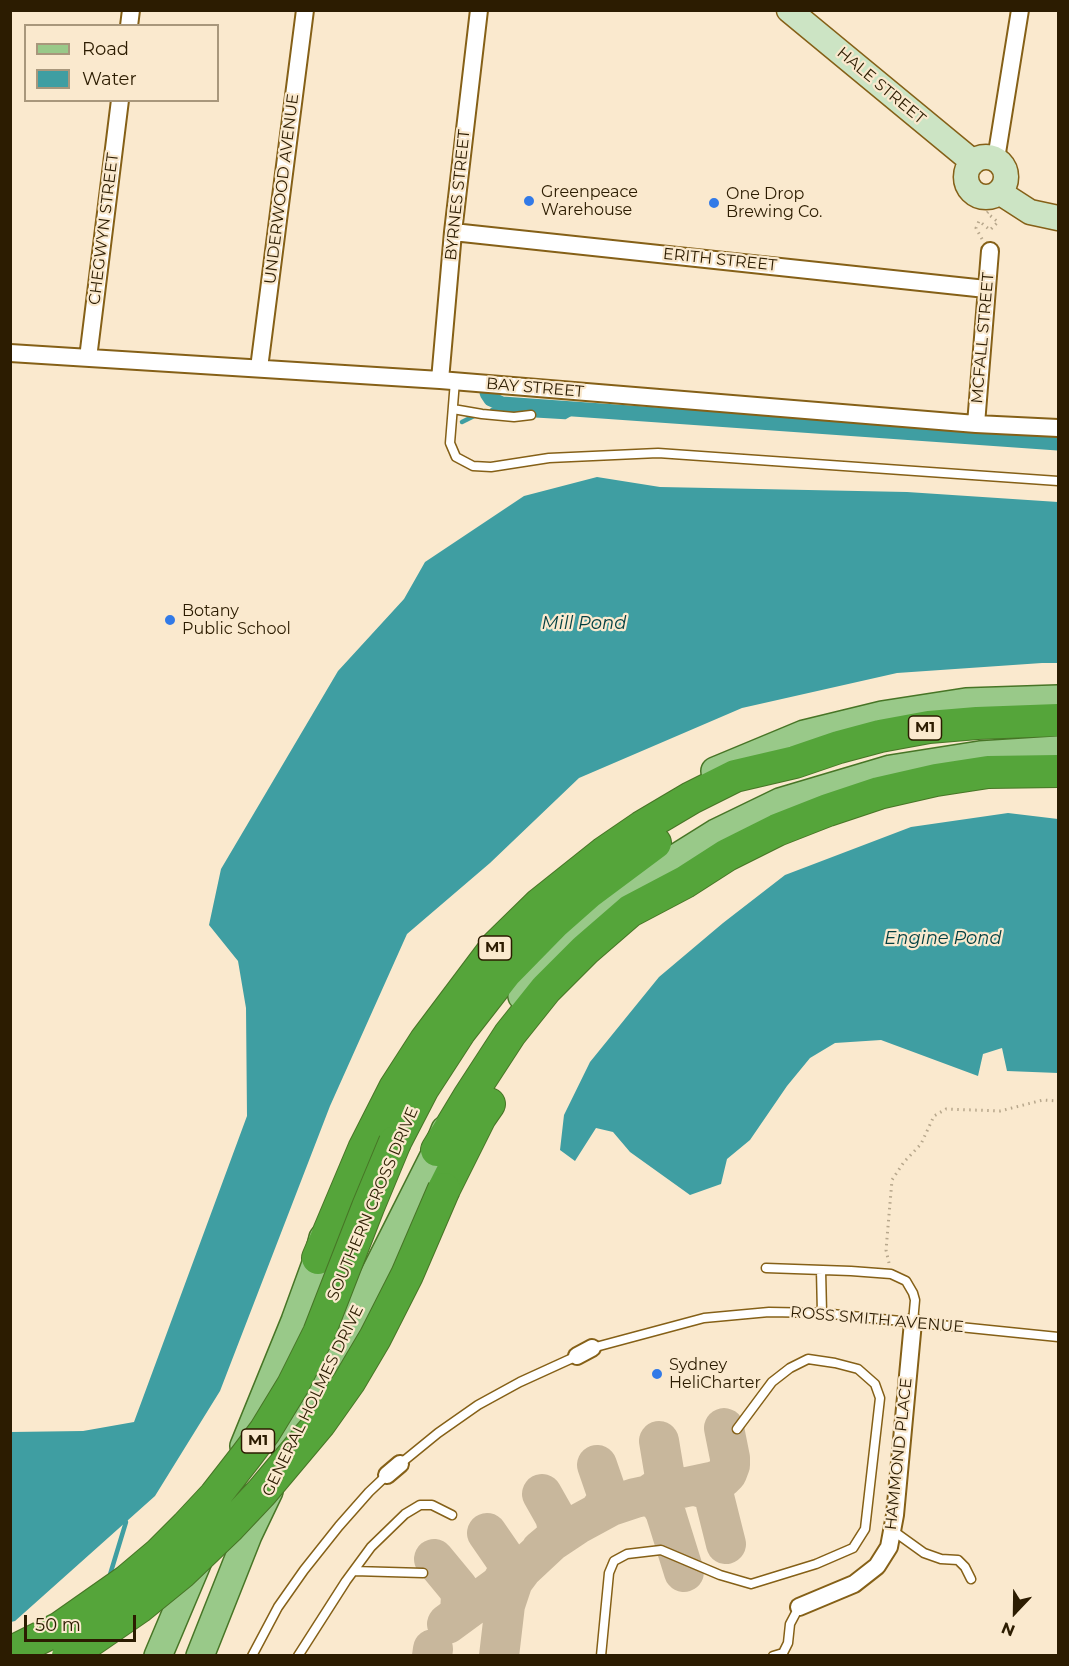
<!DOCTYPE html>
<style>
body{margin:0}
#map{position:relative;width:1069px;height:1666px;overflow:hidden;background:#fae9ce;font-family:Montserrat,sans-serif}
canvas{display:block}
.frame{position:absolute;inset:0;border:12px solid #2c1c01;pointer-events:none}
.legend{position:absolute;left:24px;top:24px;width:195px;height:78px;box-sizing:border-box;background:#fae9ce;border:2px solid #a8977c;margin:0;padding:8px 10px;list-style:none;font-size:18px;color:#2c1c01}
.legend li{display:flex;align-items:center;gap:12px;height:30px}
.legend b{width:30px;border:2px solid #a8977c}
.north{position:absolute;left:985px;top:1582px;width:60px;height:60px;-webkit-text-stroke:4px #fae9ce;paint-order:stroke;rotate:202deg;font-size:16px;font-weight:700;line-height:24px;text-align:center;color:#2c1c01}
.north::after{content:'';display:block;margin:auto;width:21px;height:27px;background:#2c1c01;clip-path:polygon(50% 0,100% 100%,50% 72%,0 100%)}
.scale{position:absolute;left:24px;top:1615px;width:112px;height:27px;box-sizing:border-box;border:3px solid #2c1c01;border-top:0;padding-left:8px;font-size:18px;line-height:21px;white-space:nowrap;color:#2c1c01;-webkit-text-stroke:4px #fae9ce;paint-order:stroke}
</style>
<div id="map">
<canvas width="1069" height="1666"></canvas>
<div class="frame"></div>
<ul class="legend">
<li><b style="height:8px;background:#99c989"></b>Road</li>
<li><b style="height:16px;background:#3f9ea2"></b>Water</li>
</ul>
<div class="north">N</div>
<div class="scale">50 m</div>
</div>
<script>
const ctx = document.querySelector('canvas').getContext('2d');
ctx.lineJoin = 'round';
function fillPath(path, color) {
  ctx.fillStyle = color;
  ctx.fill(path, 'evenodd');
}
function poly(rows) {
  const path = new Path2D();
  for (const r of rows) {
    if (r.length === 3) {
      path.moveTo(r[0] + r[2], r[1]);
      path.arc(r[0], r[1], r[2], 0, 2 * Math.PI);
      continue;
    }
    path.moveTo(r[0], r[1]);
    for (let i = 2; i < r.length; i += 2) path.lineTo(r[i], r[i + 1]);
  }
  return path;
}
function stroke(path, color, width, dash) {
  ctx.strokeStyle = color;
  ctx.lineWidth = width;
  ctx.lineCap = dash ? 'butt' : 'round';
  ctx.setLineDash(dash || []);
  ctx.stroke(path);
}
function label(font, color, halo, rows, align = 'center') {
  ctx.font = font + ' Montserrat,sans-serif';
  ctx.lineWidth = 4.5;
  ctx.setLineDash([]);
  ctx.textBaseline = 'middle';
  ctx.strokeStyle = halo;
  ctx.fillStyle = color;
  for (const [text, x, y, turn = 0] of rows) {
    ctx.save();
    ctx.translate(x, y);
    ctx.rotate((+turn || 0) * Math.PI / 180);
    ctx.textAlign = isNaN(turn) ? turn : align;
    if (halo) ctx.strokeText(text, 0, 0);
    ctx.fillText(text, 0, 0);
    ctx.restore();
  }
}
const water = poly([
 [597,477,660,487,907,492,1058,502,1058,663,1042,663,897,673,742,708,579,778,490,863,407,934,330,1106,220,1391,155,1496,15,1621,11,1622,11,1432,83,1431,134,1422,247,1116,246,1008,238,961,209,925,221,869,338,671,404,599,425,562,524,496],
 [1008,813,1058,819,1058,1073,1007,1071,1002,1048,983,1054,978,1076,881,1040,835,1043,810,1058,787,1086,750,1140,727,1159,721,1184,690,1195,630,1152,613,1132,596,1128,575,1161,560,1150,564,1115,590,1062,659,977,723,923,785,875,911,827]
]);
const stream = poly([
 [488,403,502,404],
 [492,410,517,405,531,415,565,417,579,409],
 [462,422,474,416],
 [109,1578,126,1522]
]);
const canal = poly([
 [487,393,491,399,502,404,1058,443]
]);
const taxiway = poly([
 [597,1465,607,1494,605,1503,599,1512],
 [696,1486,706,1489,714,1496,726,1544],
 [649,1495,659,1488,665,1477,659,1441],
 [645,1496,658,1500,665,1511,684,1572],
 [487,1533,507,1562,507,1573,500,1586],
 [541,1550,553,1540,557,1531,557,1525,555,1517,542,1494],
 [434,1559,458,1588,461,1596,460,1612,454,1619],
 [447,1624,522,1569,552,1541,576,1525,611,1506,635,1498,715,1481,722,1478,727,1473,730,1465,730,1458,724,1428],
 [432,1656,433,1649],
 [499,1656,505,1605,513,1581,522,1569]
]);
const path = poly([
 [1011,177,1011,164],
 [982,239,976,228,979,221,990,230,998,222,987,213,991,209],
 [889,1263,886,1250,892,1180,904,1162,921,1144,934,1116,946,1109,1000,1111,1043,1100,1058,1101]
]);
const lane = poly([
 [455,381,450,443,456,457,473,466,491,467,549,458,658,453,1058,481],
 [453,409,482,414,514,417,531,415],
 [766,1268,851,1271,891,1274,906,1281,913,1293,915,1300,913,1322],
 [821,1270,822,1313],
 [592,1348,704,1318,769,1312,822,1313,1058,1337],
 [400,1464,438,1433,478,1405,520,1382,577,1356],
 [892,1530,924,1553,941,1559,958,1560,965,1567,971,1579],
 [354,1571,423,1573],
 [252,1656,278,1607,304,1570,339,1526,369,1492,387,1475],
 [298,1656,346,1581,371,1547,405,1514,420,1505,432,1505,452,1515],
 [601,1656,609,1573,614,1561,627,1554,661,1550,720,1575,751,1584,816,1564,853,1548,865,1529,880,1398,875,1384,858,1369,835,1363,808,1359,790,1368,772,1382,737,1429],
 [773,1656,783,1653,788,1643,790,1624,799,1607]
]);
const street = poly([
 [129,26,131,10],
 [996,159,1020,10],
 [453,232,986,289],
 [10,353,440,380,976,424,1058,428],
 [88,358,120,100],
 [259,368,305,10],
 [440,380,453,232,479,10],
 [976,424,990,251],
 [577,1356,592,1348],
 [387,1475,400,1464],
 [799,1607,854,1584,877,1566,889,1547,895,1515,913,1322]
]);
const secondary = poly([
 [789,10,973,162],
 [986,177,20],
 [999,192,1030,212,1058,218]
]);
const primary = poly([
 [715,771,804,734,882,715,966,702,1058,699],
 [522,996,547,965,601,914,652,873,716,833,780,802,891,769,980,755,1058,750],
 [244,1446,295,1321,318,1258,323,1238],
 [286,1453,303,1416,437,1150,445,1130],
 [158,1656,201,1554],
 [200,1656,248,1535,269,1491]
]);
const highway = poly([
 [395,1142,423,1088,460,1031,506,972,554,923,588,893,655,843],
 [437,1150,469,1097,510,1034,546,989,585,950,630,911,685,882,727,855,777,830,828,810,879,793,936,780,988,772,1058,771],
 [444,1189,480,1117,489,1104],
 [318,1258,364,1149,395,1088,426,1040,496,947,540,904,604,853,642,827,691,798,735,776,795,762,839,747,880,736,929,727,977,723,1058,720]
]);
const highwayBridge = poly([
 [10,1653,60,1628,127,1581,159,1554,187,1526,215,1496,247,1455,265,1431,293,1385,319,1333,368,1207,395,1142],
 [68,1656,139,1607,182,1572,228,1528,262,1492,320,1423,349,1382,375,1338,407,1275,444,1189]
]);
const markers = [
 [529,201,6,"#327ae7"],
 [714,203,6,"#327ae7"],
 [170,620,6,"#327ae7"],
 [657,1374,6,"#327ae7"]
];
const shields = [
 [925,728,33],
 [495,948,33],
 [258,1441,33]
];
const shieldNames = [
 ["M1",925,728],
 ["M1",495,948],
 ["M1",258,1441]
];
const streetNames = [
 ["HALE STREET",881,86,40],
 ["UNDERWOOD AVENUE",282,189,-83],
 ["BYRNES STREET",458,195,-84],
 ["CHEGWYN STREET",104,229,-83],
 ["ERITH STREET",720,260,6],
 ["MCFALL STREET",983,338,-85],
 ["BAY STREET",535,388,5],
 ["SOUTHERN CROSS DRIVE",373,1204,-67],
 ["ROSS SMITH AVENUE",877,1320,5],
 ["GENERAL HOLMES DRIVE",313,1401,-64],
 ["HAMMOND PLACE",899,1454,-84]
];
const poiNames = [
 ["Greenpeace",541,192],
 ["Warehouse",541,210],
 ["One Drop",726,194],
 ["Brewing Co.",726,212],
 ["Botany",182,611],
 ["Public School",182,629],
 ["Sydney",669,1365],
 ["HeliCharter",669,1383]
];
const waterNames = [
 ["Mill Pond",584,624],
 ["Engine Pond",943,939]
];
fillPath(water, '#3f9ea2');
stroke(stream, '#3f9ea2', 4.5);
stroke(canal, '#3f9ea2', 15);
stroke(taxiway, '#c8b79c', 40);
stroke(lane, '#856017', 11);
stroke(street, '#856017', 20);
stroke(secondary, '#856017', 27);
stroke(primary, '#477526', 30);
stroke(highway, '#477526', 34);
stroke(path, '#b7a78c', 3, [1.5, 4.5]);
stroke(lane, '#fff', 8);
stroke(street, '#fff', 16);
stroke(secondary, '#cce4c4', 24);
stroke(primary, '#99c989', 27);
stroke(highway, '#55a53a', 32);
stroke(highwayBridge, '#477526', 34, []);
stroke(highwayBridge, '#55a53a', 32);
for (const [x, y, r, color] of markers) {
  const dot = new Path2D();
  dot.arc(x, y, r, 0, 2 * Math.PI);
  ctx.fillStyle = color;
  ctx.fill(dot);
  stroke(dot, '#fae9ce', 2);
}
for (const [x, y, w] of shields) {
  const box = new Path2D();
  box.roundRect(x - w / 2, y - 12, w, 24, 4.5);
  ctx.fillStyle = '#fae9ce';
  ctx.fill(box);
  stroke(box, '#2c1c01', 1.5);
}
label('bold 15px', '#2c1c01', null, shieldNames);
label('16px', '#2c1c01', '#fae9ce', streetNames);
label('16px', '#2c1c01', '#fae9ce', poiNames, 'left');
label('italic 18px', '#013f41', '#fae9ce', waterNames);
</script>
